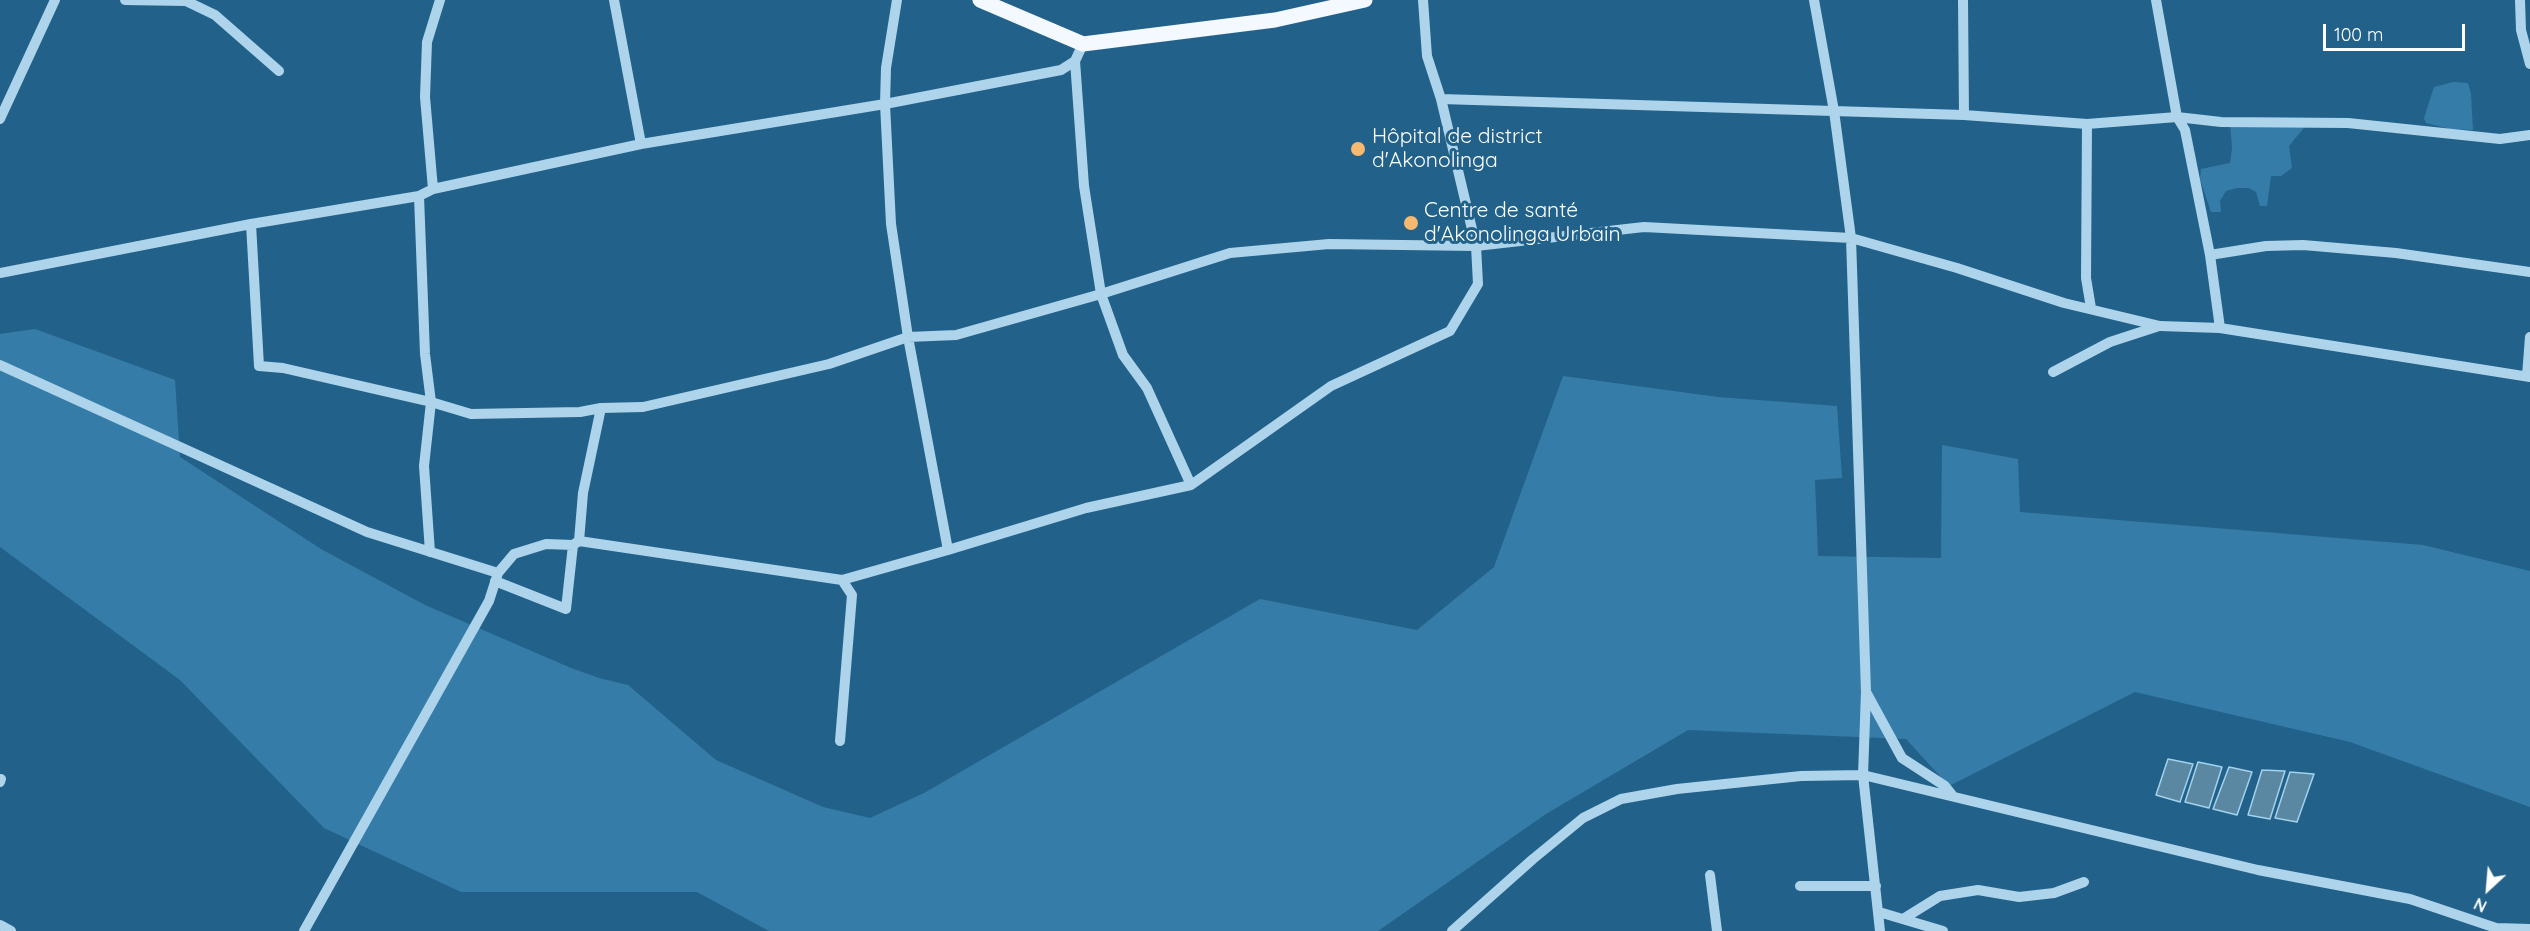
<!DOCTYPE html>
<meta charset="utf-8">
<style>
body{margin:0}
#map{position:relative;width:2530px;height:931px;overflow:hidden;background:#22628a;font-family:Quicksand,sans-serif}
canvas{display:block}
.north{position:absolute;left:2458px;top:859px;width:60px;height:60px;-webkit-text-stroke:4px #22628a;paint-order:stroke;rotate:206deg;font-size:16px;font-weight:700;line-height:24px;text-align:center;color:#fff}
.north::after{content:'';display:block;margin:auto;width:21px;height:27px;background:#fff;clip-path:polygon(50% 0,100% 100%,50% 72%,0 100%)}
.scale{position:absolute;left:2323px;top:24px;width:142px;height:27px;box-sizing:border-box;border:3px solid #fff;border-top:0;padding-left:8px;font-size:18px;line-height:21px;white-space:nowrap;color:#fff;-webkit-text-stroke:4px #22628a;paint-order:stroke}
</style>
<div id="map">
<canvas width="2530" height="931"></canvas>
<div class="north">N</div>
<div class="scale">100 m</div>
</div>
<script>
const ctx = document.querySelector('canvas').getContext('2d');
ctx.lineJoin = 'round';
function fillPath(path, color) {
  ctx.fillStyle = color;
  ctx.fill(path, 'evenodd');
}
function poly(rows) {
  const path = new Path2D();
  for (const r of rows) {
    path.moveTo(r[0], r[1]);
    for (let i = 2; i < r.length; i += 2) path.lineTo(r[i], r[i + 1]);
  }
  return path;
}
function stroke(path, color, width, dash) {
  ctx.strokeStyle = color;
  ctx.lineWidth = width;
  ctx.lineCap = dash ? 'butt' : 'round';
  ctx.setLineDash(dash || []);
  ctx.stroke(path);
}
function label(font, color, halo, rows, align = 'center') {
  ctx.font = font + ' Quicksand,sans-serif';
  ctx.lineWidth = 6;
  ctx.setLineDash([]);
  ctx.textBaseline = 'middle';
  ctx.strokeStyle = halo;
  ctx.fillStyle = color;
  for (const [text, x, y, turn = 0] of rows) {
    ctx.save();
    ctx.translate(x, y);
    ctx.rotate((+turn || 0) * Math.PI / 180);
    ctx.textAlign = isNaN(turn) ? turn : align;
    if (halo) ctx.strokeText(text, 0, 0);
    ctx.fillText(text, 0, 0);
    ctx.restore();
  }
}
const green = poly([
 [2453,82,2468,83,2471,94,2473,130,2450,129,2426,123,2424,118,2434,87],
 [2230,123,2307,124,2289,146,2292,168,2281,176,2271,176,2267,206,2260,206,2256,192,2249,188,2237,188,2226,191,2220,201,2221,212,2211,212,2200,179,2201,169,2230,163,2232,148],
 [35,329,175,380,180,457,321,549,425,605,571,668,599,678,628,685,716,760,823,807,870,818,924,793,1260,599,1417,630,1494,567,1563,376,1718,397,1837,406,1842,478,1815,480,1818,556,1941,558,1942,445,2018,459,2020,512,2423,545,2530,571,2530,807,2350,742,2135,692,1949,786,1906,739,1688,730,1546,814,1378,931,769,931,697,892,461,892,324,828,180,680,0,547,0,334]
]);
const water = poly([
 [2168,759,2193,764,2180,802,2156,795,2168,759],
 [2198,762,2222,767,2209,808,2185,802,2198,762],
 [2229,767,2252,772,2237,815,2213,809,2229,767],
 [2262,770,2285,771,2270,819,2248,815,2262,770],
 [2290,772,2314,774,2297,822,2275,818,2290,772]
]);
const minor = poly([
 [125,0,186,1,215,15,279,71],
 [614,0,641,144],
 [897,0,886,68,885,104,891,224,908,337,948,550,1086,508,1191,485,1331,386,1450,331,1478,284,1476,246,1441,99,1427,56,1423,0],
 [1814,0,1834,111,1851,238,1866,692,1863,775,1880,931],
 [1963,0,1964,115],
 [2156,0,2177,117,2185,130,2210,255,2220,328],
 [2520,0,2521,30,2530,64],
 [1075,61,1084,186,1101,294,1123,355,1147,388,1191,485],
 [1441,99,1964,115,2087,124,2177,117,2221,122,2348,123,2500,139,2530,135],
 [0,119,55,0],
 [2087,124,2086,278,2091,308],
 [433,189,425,97,427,42,440,0],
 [419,196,425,354,431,402,424,466,430,552],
 [251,224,259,366,283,368,431,402,471,414,580,412,601,408,643,407,829,364,908,337,956,335,1101,294,1230,253,1329,244,1476,246,1644,227,1851,238,1957,268,2064,303,2160,326,2220,328,2530,377],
 [2210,255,2266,246,2303,245,2396,253,2530,272],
 [0,273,251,224,419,196,433,189,641,144,885,104,1061,70,1075,61,1083,44],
 [0,365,367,532,498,573,514,554,546,544,573,545,579,541,842,580,948,550],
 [2053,372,2110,342,2159,326],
 [2527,376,2530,337],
 [579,541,583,493,601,408],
 [495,581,566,609,573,545],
 [1866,692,1902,758,1945,786,1953,796],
 [840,741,852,595,842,580],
 [0,782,1,779],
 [1710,875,1717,931],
 [1800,886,1876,886],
 [1879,912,1943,931],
 [1903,919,1940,896,1978,890,2019,897,2054,893,2084,882],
 [0,925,11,931],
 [304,931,489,601,498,573],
 [1452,931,1533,859,1583,818,1621,799,1677,789,1801,776,1863,775,2258,870,2410,899,2496,928,2530,929]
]);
const major = poly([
 [980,0,1083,44,1275,20,1365,0]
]);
const markers = [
 [1358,149,8,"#f7b870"],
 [1411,223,8,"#f7b870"]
];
const poiNames = [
 ["Hôpital de district",1372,137],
 ["d'Akonolinga",1372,161],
 ["Centre de santé",1424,211],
 ["d'Akonolinga Urbain",1424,235]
];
fillPath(green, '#357da8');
fillPath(water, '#5a87a2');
stroke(water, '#a2d2ec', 1.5);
stroke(minor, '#aed4eb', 10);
stroke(major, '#f3f9fe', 15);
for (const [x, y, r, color] of markers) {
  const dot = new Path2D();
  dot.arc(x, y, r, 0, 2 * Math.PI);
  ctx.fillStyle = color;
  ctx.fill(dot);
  stroke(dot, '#22628a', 2);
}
label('21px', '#fff', '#22628a', poiNames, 'left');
</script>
